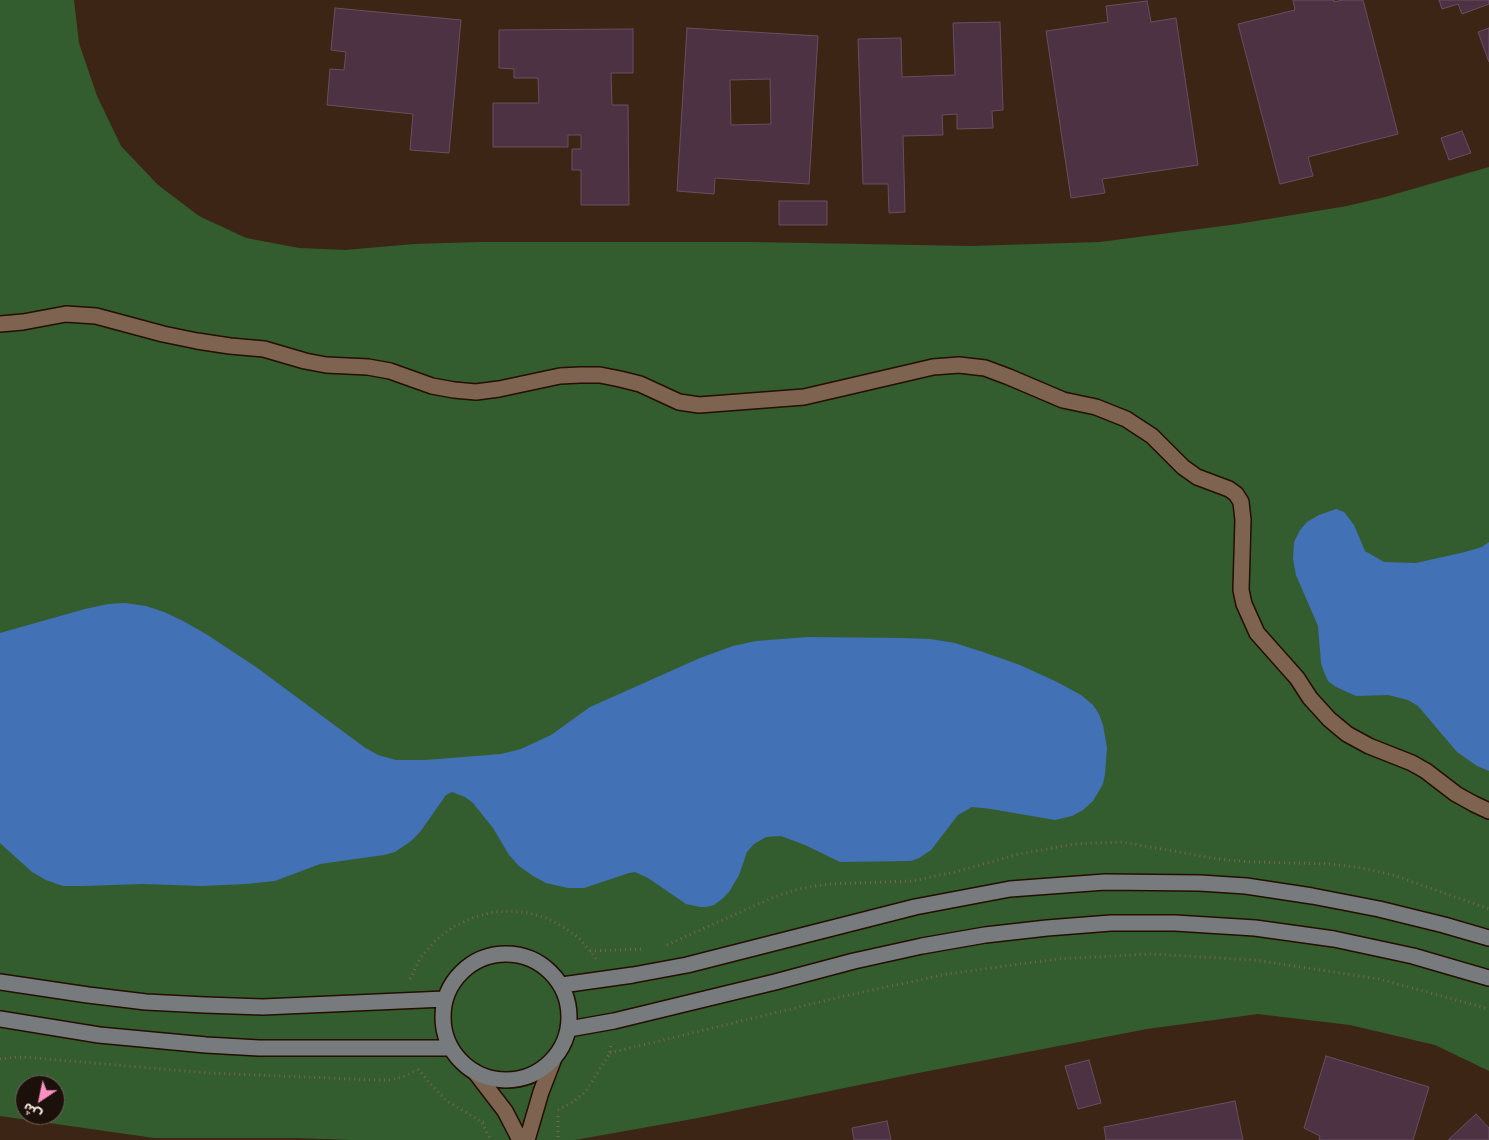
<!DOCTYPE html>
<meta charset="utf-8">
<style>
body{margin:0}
#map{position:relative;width:1489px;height:1140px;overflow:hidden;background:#3d2515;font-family:"IBM Plex Sans","Noto Sans Arabic",sans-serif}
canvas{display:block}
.north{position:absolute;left:15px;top:1075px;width:50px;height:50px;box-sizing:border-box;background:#1c110a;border:1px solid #70635b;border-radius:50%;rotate:214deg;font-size:14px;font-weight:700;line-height:20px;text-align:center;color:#efdfd5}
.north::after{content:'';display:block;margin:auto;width:18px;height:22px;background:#fb8fc3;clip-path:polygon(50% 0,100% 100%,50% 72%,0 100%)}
</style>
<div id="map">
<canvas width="1489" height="1140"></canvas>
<div class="north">ش</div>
</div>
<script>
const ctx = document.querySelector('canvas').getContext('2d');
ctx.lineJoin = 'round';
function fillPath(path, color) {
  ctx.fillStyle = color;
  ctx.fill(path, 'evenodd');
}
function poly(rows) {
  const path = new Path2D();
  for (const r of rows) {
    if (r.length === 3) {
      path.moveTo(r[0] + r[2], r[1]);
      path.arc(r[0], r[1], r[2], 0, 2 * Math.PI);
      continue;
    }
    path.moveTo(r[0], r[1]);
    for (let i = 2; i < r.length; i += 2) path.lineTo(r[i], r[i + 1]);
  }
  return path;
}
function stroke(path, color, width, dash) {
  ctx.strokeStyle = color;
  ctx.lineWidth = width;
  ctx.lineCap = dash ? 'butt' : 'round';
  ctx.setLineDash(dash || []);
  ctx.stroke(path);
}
const green = poly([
 [0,0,74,0,79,43,97,96,121,146,158,185,199,216,246,238,299,248,345,250,414,244,480,242,752,242,971,246,1100,242,1238,224,1347,206,1385,197,1489,167,1489,1071,1435,1045,1350,1025,1258,1014,1147,1029,918,1073,698,1118,575,1140,352,1140,296,1138,154,1138,0,1116],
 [25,1085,55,1085,55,1115,25,1115]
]);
const water = poly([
 [1336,509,1344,512,1354,525,1365,551,1384,562,1416,563,1465,552,1482,547,1489,542,1489,771,1477,766,1457,752,1418,706,1408,700,1388,695,1356,696,1336,687,1328,681,1324,672,1321,663,1318,626,1296,575,1293,559,1294,542,1300,530,1307,522,1319,515],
 [125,603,146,606,164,612,183,621,206,634,256,667,364,747,378,755,396,760,426,760,501,754,521,749,551,735,590,707,700,658,733,646,756,641,808,637,902,638,930,639,955,643,983,652,1020,665,1057,682,1081,695,1093,705,1099,714,1103,725,1107,748,1105,774,1103,784,1093,801,1083,810,1072,816,1055,820,991,809,972,807,958,815,931,850,919,858,911,861,840,862,805,845,781,836,766,837,754,844,747,852,739,875,729,892,722,899,714,905,706,907,700,907,686,904,648,878,635,872,629,873,584,888,568,888,546,883,533,876,519,866,509,855,493,828,473,803,465,797,452,792,446,795,420,832,411,841,395,852,384,855,320,864,275,881,246,884,202,886,143,884,83,886,63,886,46,880,32,872,0,843,0,633,85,609,108,604]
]);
const building = poly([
 [1293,0,1334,0,1334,2,1343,0,1363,0,1398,134,1308,157,1313,176,1280,184,1238,24,1295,10,1293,0],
 [1439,0,1489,0,1489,4,1462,14,1458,4,1442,9,1439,0],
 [1147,1,1151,22,1176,18,1198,165,1102,179,1105,193,1071,198,1046,31,1108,22,1106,6,1147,1],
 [335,8,461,20,449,153,410,150,413,114,327,105,330,69,344,70,346,52,331,50,335,8],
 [1000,22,1003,110,992,111,993,128,957,129,957,114,942,115,943,135,903,136,905,212,889,213,888,184,863,184,858,39,901,38,902,77,955,75,953,23,1000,22],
 [687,28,818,36,809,184,715,178,714,194,677,191,687,28],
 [770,79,771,124,731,125,730,80,770,79],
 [1489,28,1489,62,1478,32,1489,28],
 [633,29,633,73,611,73,612,105,628,105,629,205,581,205,581,170,572,170,572,149,581,149,581,135,568,135,568,147,493,147,493,103,539,103,538,78,514,78,514,69,499,68,499,30,633,29],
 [1462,131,1471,153,1449,160,1441,138,1462,131],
 [779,201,827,201,827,225,779,225,779,201],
 [1326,1056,1429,1087,1413,1140,1319,1140,1320,1136,1304,1128,1326,1056],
 [1089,1060,1101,1103,1078,1109,1065,1066,1089,1060],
 [1235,1101,1243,1140,1106,1140,1104,1127,1235,1101],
 [1476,1114,1489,1128,1489,1140,1448,1140,1476,1114],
 [887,1121,891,1140,854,1140,852,1128,887,1121]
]);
const path = poly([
 [667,945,774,897,798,889,829,884,912,881,955,872,1019,854,1075,844,1122,842,1218,859,1250,862,1330,864,1362,868,1393,875,1489,909],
 [590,951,644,949],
 [410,979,421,957,436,940,453,927,472,918,493,912,511,911,529,913,547,918,563,927,578,937,590,951,596,959],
 [610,1053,840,997,947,974,1057,959,1151,954,1254,960,1379,979,1489,1009],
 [0,1059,18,1057,34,1058,209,1073,376,1080,391,1080,405,1076,415,1071],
 [418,1069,432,1086,447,1101,482,1122,487,1123],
 [558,1110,573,1102,585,1092,610,1053,611,1044],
 [558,1116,558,1140],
 [482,1123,491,1140]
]);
const lane = poly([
 [0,324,23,322,66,314,96,316,163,334,197,341,230,346,264,349,305,361,326,365,368,367,390,371,432,386,454,390,476,392,499,389,560,376,580,375,600,375,620,379,640,384,679,402,699,405,804,397,933,367,959,365,985,368,1009,377,1063,400,1096,407,1126,419,1152,436,1183,467,1197,477,1229,489,1236,494,1241,502,1243,520,1241,590,1244,604,1257,633,1297,678,1310,698,1329,719,1347,734,1369,746,1412,763,1426,771,1456,794,1474,804,1489,811]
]);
const street = poly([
 [475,1072,505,1111,520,1140],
 [527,1140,541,1092,553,1061]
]);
const secondary = poly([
 [506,1017,63],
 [0,982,88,995,146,1002,205,1005,263,1007,445,999],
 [562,985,633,975,687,965,915,907,1010,889,1105,882,1200,883,1246,886,1312,896,1379,909,1444,925,1489,938],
 [0,1019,99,1035,206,1045,259,1048,451,1048],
 [569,1029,614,1021,775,982,854,961,922,946,985,935,1047,928,1111,923,1175,923,1255,928,1334,939,1413,956,1489,978]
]);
fillPath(green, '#335d2e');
fillPath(water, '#4271b6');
fillPath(building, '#4c3243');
stroke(building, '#6a4e60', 1);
stroke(lane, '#230e01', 18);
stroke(street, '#230e01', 18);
stroke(secondary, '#230e01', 18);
stroke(path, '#796456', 3, [1, 4]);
stroke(lane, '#7f6351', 15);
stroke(street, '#7f6351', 15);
stroke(secondary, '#787b7d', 15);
</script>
